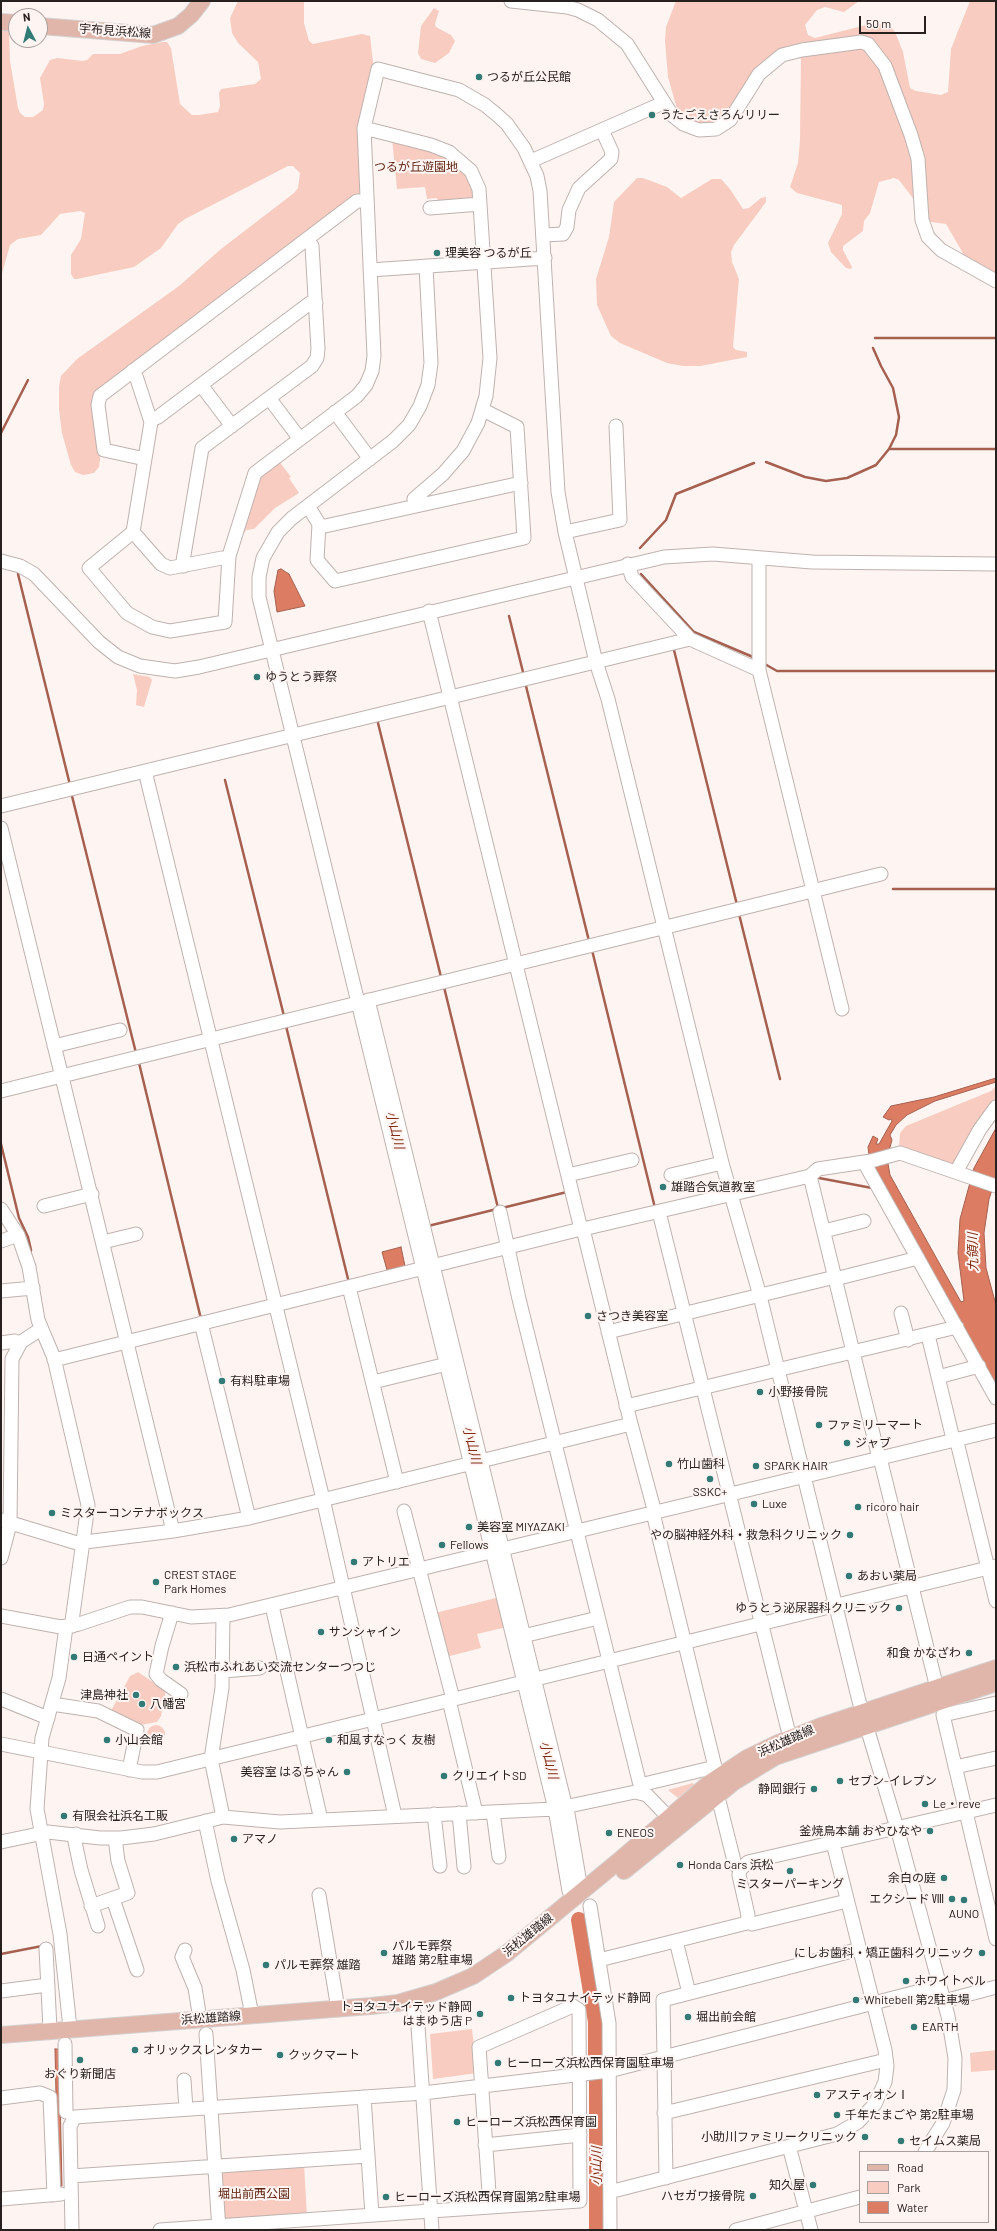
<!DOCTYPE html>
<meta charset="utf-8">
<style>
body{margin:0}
#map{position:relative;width:997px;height:2231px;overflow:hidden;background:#fef5f3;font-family:Barlow,sans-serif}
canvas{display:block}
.frame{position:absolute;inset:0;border:2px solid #26201f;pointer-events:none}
.legend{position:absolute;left:859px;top:2151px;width:130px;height:72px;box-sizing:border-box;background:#fef5f3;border:1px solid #a8a09e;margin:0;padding:5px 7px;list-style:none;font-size:12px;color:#26201f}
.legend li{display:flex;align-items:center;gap:8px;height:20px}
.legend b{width:20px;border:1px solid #a8a09e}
.north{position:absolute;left:8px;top:8px;width:40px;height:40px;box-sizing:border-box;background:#fef5f3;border:1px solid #a8a09e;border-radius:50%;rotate:353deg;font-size:11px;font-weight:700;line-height:16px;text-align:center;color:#26201f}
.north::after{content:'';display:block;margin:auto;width:14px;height:18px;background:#327a75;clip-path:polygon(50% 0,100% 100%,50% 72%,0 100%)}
.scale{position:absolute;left:859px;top:16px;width:67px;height:18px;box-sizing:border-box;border:2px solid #26201f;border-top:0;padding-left:5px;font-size:12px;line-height:14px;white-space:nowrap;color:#26201f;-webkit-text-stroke:3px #fef5f3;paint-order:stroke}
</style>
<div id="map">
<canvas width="997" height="2231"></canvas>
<div class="frame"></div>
<ul class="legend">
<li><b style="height:5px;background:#e0b6aa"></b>Road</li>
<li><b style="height:11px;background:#f8ccc0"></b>Park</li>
<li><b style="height:11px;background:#db7c63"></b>Water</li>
</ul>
<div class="north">N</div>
<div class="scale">50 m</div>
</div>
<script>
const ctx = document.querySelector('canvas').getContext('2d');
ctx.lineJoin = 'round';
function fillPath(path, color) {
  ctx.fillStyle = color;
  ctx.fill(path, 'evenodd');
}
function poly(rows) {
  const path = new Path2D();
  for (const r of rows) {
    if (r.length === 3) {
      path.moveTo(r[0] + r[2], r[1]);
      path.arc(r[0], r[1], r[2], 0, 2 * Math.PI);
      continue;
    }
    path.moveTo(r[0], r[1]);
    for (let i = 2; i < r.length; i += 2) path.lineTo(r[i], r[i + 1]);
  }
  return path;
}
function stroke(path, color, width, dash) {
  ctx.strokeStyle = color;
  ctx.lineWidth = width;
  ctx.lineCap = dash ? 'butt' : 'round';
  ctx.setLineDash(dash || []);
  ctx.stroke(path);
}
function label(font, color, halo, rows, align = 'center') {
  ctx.font = font + ' Barlow,"Noto Sans JP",sans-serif';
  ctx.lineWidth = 4;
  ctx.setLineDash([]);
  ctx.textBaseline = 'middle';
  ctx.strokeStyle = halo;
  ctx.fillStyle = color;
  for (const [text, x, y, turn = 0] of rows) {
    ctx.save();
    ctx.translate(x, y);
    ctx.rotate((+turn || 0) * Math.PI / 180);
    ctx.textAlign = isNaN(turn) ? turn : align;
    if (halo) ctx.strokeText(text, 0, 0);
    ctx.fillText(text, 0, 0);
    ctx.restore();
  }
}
const green = poly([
 [238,1,304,1,304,23,309,41,313,44,362,34,370,36,373,62,361,190,359,195,94,405,100,459,99,467,94,473,83,475,75,472,71,465,62,433,59,410,59,386,61,376,77,359,179,286,221,249,294,193,298,188,300,173,293,166,288,166,185,219,178,224,161,248,134,267,77,279,74,279,71,274,71,255,81,239,85,213,80,211,60,214,41,235,18,239,10,245,1,277,1,28,6,29,9,33,10,61,18,108,20,113,25,117,33,117,43,110,44,104,40,78,50,60,57,58,83,61,87,60,93,54,120,54,142,46,163,42,167,42,171,48,180,104,192,115,199,115,218,112,220,106,219,93,221,89,255,84,261,79,258,62,238,43,232,33,230,18],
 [676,1,859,1,844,12,825,7,817,10,805,25,808,35,815,38,866,25,884,24,891,27,895,32,903,52,910,88,916,91,941,95,948,92,951,49,970,1,996,1,996,274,973,263,964,255,946,224,931,222,899,180,894,178,879,182,870,213,864,221,863,231,843,246,843,250,852,267,851,269,846,268,831,252,828,243,842,214,842,205,797,193,790,187,798,163,800,140,801,52,781,53,733,112,707,128,682,118,677,109,668,77,665,41,666,27],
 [434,8,439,11,435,24,436,27,451,35,455,41,449,53,435,63,421,59,418,53,421,26],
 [392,139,439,151,467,174,476,201,443,204,436,198,427,199,425,187,397,189],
 [637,178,643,178,667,187,681,198,712,179,721,179,730,189,743,209,749,208,761,198,766,197,766,202,734,245,731,252,732,262,739,279,733,347,736,350,747,352,747,357,700,366,683,366,667,363,620,343,611,336,597,305,596,279,609,237,614,202],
 [278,460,291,477,289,478,299,493,275,508,254,529,246,530,244,533,241,531,257,479],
 [133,674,150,677,152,680,144,707,136,705,137,690],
 [996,1086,996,1101,955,1164,951,1166,899,1147,900,1133,906,1126,991,1091],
 [500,1597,507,1627,477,1634,481,1648,446,1657,435,1613],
 [138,1672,165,1690,165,1698,161,1716,157,1722,140,1725,111,1711,130,1676],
 [156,1734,9],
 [693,1783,694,1785,678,1798,668,1790],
 [472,2029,477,2073,433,2079,430,2034],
 [996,2050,996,2070,971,2072,970,2053],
 [304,2164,307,2216,224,2222,221,2170]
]);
const water = poly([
 [281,569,289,574,305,606,277,612,274,591,278,570,281,569],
 [996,1078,996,1082,935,1101,907,1115,896,1125,890,1135,892,1140,887,1158,890,1175,961,1302,964,1301,958,1253,960,1219,974,1168,996,1128,996,1178,989,1199,984,1233,986,1268,996,1305,996,1386,882,1183,869,1155,868,1147,873,1136,878,1139,876,1144,879,1144,892,1121,891,1119,889,1120,883,1117,891,1106,934,1097,996,1078],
 [401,1247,405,1266,387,1270,382,1252,401,1247],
 [55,2049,59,2049,62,2186,58,2186,55,2049]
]);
const stream = poly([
 [875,338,996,338],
 [1,433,28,380],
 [889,449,996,449],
 [766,462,805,477,826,481,847,478,876,465,889,449,896,435,899,417,893,388,881,366,873,348],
 [640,548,666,520,676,494,754,463],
 [18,574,70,785],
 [641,574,694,632,753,657],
 [509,616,524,676],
 [673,646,737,905],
 [763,663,777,671,994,671],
 [525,682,589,941],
 [377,719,441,977],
 [225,780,284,1016],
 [71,792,136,1053],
 [893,889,996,889],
 [739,914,780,1079],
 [592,950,655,1208],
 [444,987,498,1208],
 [286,1026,349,1283],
 [139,1063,201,1319],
 [1,1144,19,1218,28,1237,31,1250,30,1255],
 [819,1178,872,1188],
 [502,1208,567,1192],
 [428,1226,497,1209],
 [1,1954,42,1946]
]);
const river = poly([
 [579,1920,596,2022,596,2067],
 [597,2079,597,2230]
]);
const minor = poly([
 [511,1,567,7,578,10,598,20,627,44,672,115,683,124,699,130,716,129,730,120,759,74,782,55,802,50,861,42,868,44,885,66,911,135,918,159,922,220,928,237,941,250,996,281],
 [364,131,372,130,431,145,449,152,471,171,479,189,490,358,486,396,478,423,463,451,443,474,414,499,416,506],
 [531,161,663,103],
 [430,208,480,204],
 [544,235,563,234,567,227,569,210,579,188,611,159,612,152,602,130],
 [426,266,431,363,428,385,420,406,409,425,393,441,292,518,278,532,263,558,259,577,259,597,555,1809,569,1891,574,1898],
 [370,270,545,258],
 [132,371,136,376,151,422,133,532,161,564,170,568,222,558,229,558],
 [201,385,232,426],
 [269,398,300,439],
 [335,412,370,459],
 [151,420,158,417,310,303,316,303],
 [145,459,104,450,98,405,100,396,357,201,367,201],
 [308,506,319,524,317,560,335,581,524,538,517,427,483,410],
 [319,526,325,526,521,483],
 [133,532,89,568,127,613,152,627,170,631,225,622,229,556,255,473,357,396,366,385,372,371,374,356,364,128,378,69,459,90,485,105,496,114,507,124,524,148,537,176,540,191,558,492,565,532,596,662,608,699,722,1163,760,1296,859,1701,897,1828,948,2016,955,2058,954,2090,943,2123,925,2152],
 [565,532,620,520,616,426],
 [759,558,759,670,842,1009],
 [1,561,20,566,34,574,99,642,118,657,140,666,175,671,199,667,664,557,713,554,812,562,996,564],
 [628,564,632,577,690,639,759,670],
 [184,566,183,561,202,448,312,366,317,358,318,349,312,246,307,239],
 [429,611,581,1229,583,1229,631,1424,655,1513],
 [145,771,323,1499,395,1816],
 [1,806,690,639],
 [1,828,173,1531],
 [368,1000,566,1808],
 [54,1046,120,1030],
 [1,1091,881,874],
 [864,1162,996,1398],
 [956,1172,980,1129,996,1107],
 [568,1175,632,1160],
 [671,1175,722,1163],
 [810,1176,879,1458],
 [44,1206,92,1194],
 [1,1209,18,1235,29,1267,38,1320,54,1358,88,1505,72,1621,73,1626],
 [500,1212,519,1299,640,1785,639,1792],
 [659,1212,790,1738],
 [583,1229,810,1176,818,1169,871,1161,900,1153,996,1186],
 [824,1231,864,1221],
 [1,1241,18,1235],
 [103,1242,136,1234],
 [835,1279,918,1258],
 [349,1287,397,1482],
 [1,1291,33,1288],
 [901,1313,908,1340],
 [201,1323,249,1518],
 [608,1332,835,1277],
 [928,1335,953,1439],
 [1,1343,15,1341,19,1344],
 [54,1360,581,1229],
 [938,1377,979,1366],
 [373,1382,447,1364],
 [626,1406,957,1327],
 [956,1438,996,1601],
 [880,1458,937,1688],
 [404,1511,453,1699],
 [653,1513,715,1767,721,1775],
 [1,1520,77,1543,173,1531,249,1518,631,1424],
 [1,1558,10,1524,12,1359,21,1342,41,1329],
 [272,1606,321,1820],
 [172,1613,162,1646,156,1674,161,1680,181,1694],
 [1,1616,61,1627,79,1624,130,1607,142,1607,191,1617,229,1615,996,1430],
 [223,1616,222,1688,211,1759,223,1817],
 [66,1627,59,1678,42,1738,37,1809,60,1934,70,2028],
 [523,1636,598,1618],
 [223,1671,260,1668],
 [1,1699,48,1718],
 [449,1700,476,1813],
 [996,1703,943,1715,996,1939],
 [52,1704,98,1711,137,1730,129,1770],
 [1,1744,142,1772,157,1772,996,1566],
 [955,1767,996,1758],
 [640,1785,715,1767],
 [719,1801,735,1865],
 [567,1808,580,1883,585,1889],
 [493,1812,499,1857],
 [459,1813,464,1867],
 [434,1814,440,1866],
 [205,1821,218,1881,243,1970,252,2015],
 [76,1834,75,1842,81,1870,98,1926],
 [1,1842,48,1832,100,1838,121,1838,154,1834,223,1817,280,1822,555,1809,635,1792,647,1795,675,1824],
 [319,1895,338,2009],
 [113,1899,137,1970],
 [91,1906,128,1893,118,1861,115,1838],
 [590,1906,609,2023,610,2230],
 [748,1921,752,1924,847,1901],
 [676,1941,689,1993],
 [46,1949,50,2029],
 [185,1950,182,1957,195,1988,200,2019],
 [599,1960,747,1923,748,1915,739,1875,740,1870,748,1862,996,1805],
 [1,1991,48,1985],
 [944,2001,996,1987],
 [413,2010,418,2026,432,2230],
 [206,2034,219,2230],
 [65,2044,66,2112],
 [184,2080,186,2109],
 [364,2097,372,2215],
 [1,2098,40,2093,50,2097,54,2195],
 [664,2113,886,2060],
 [485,2145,580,2135],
 [789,2146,811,2230],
 [71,2176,368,2156],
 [666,2178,663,2000,860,1949],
 [610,2190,617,2190,837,2134,858,2122,875,2104,885,2082,887,2066,885,2050,833,1843],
 [1,2199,61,2194],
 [72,2230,70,2126,75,2117,423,2093,609,2071,932,1988],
 [160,2230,431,2211,580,2201,579,2010,573,2006,479,2047,490,2207],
 [736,2230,860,2197]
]);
const major = poly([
 [1,22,16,23],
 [40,26,153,35,178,26,191,15,202,1],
 [624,1871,734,1782,775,1757,996,1683],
 [1,2035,371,2006,398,2003,436,1992,473,1976,506,1954,621,1859,708,1784,747,1758,778,1743,821,1726,996,1668]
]);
const markers = [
 [479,77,4,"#327a75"],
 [652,115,4,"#327a75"],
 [437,253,4,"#327a75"],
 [257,677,4,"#327a75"],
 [663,1187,4,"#327a75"],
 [588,1316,4,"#327a75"],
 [222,1381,4,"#327a75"],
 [760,1392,4,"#327a75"],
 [819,1425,4,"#327a75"],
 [847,1443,4,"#327a75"],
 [669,1464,4,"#327a75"],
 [756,1466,4,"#327a75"],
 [710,1479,4,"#327a75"],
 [754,1504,4,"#327a75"],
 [858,1507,4,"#327a75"],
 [52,1513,4,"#327a75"],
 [469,1527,4,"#327a75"],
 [850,1535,4,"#327a75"],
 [442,1545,4,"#327a75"],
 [354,1562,4,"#327a75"],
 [849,1576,4,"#327a75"],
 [156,1582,4,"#327a75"],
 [899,1608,4,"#327a75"],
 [321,1632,4,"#327a75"],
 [969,1653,4,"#327a75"],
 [74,1657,4,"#327a75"],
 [176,1667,4,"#327a75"],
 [136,1695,4,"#327a75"],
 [142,1704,4,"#327a75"],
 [107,1740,4,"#327a75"],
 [329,1740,4,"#327a75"],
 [347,1772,4,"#327a75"],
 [444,1776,4,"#327a75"],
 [840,1781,4,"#327a75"],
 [814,1789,4,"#327a75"],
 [925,1804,4,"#327a75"],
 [64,1816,4,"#327a75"],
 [930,1831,4,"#327a75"],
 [609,1833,4,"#327a75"],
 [234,1839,4,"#327a75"],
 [680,1865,4,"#327a75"],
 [790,1871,4,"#327a75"],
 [944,1878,4,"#327a75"],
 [952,1899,4,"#327a75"],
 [964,1900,4,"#327a75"],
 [384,1953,4,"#327a75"],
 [982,1953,4,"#327a75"],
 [266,1965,4,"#327a75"],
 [906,1981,4,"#327a75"],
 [511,1998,4,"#327a75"],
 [856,2000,4,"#327a75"],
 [480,2014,4,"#327a75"],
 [688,2017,4,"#327a75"],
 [914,2027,4,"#327a75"],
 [135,2050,4,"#327a75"],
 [280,2055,4,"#327a75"],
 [80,2060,4,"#327a75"],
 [498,2063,4,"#327a75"],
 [817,2095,4,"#327a75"],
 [837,2115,4,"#327a75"],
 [457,2122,4,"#327a75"],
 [865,2137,4,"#327a75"],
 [901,2141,4,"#327a75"],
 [813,2185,4,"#327a75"],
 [753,2196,4,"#327a75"],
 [386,2197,4,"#327a75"]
];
const streetNames = [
 ["宇布見浜松線",115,31,4],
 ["浜松雄踏線",786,1741,-24],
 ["浜松雄踏線",528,1935,-39],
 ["浜松雄踏線",211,2018,-4]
];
const poiNames = [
 ["つるが丘公民館",487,77],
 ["うたごえさろんリリー",660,115],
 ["理美容 つるが丘",445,253],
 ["ゆうとう葬祭",265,677],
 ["雄踏合気道教室",671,1187],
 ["さつき美容室",596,1316],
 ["有料駐車場",230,1381],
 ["小野接骨院",768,1392],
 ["ファミリーマート",827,1425],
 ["ジャブ",855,1443],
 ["竹山歯科",677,1464],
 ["SPARK HAIR",764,1466],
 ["SSKC+",710,1492,"center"],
 ["Luxe",762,1504],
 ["ricoro hair",866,1507],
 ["ミスターコンテナボックス",60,1513],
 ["美容室 MIYAZAKI",477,1527],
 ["やの脳神経外科・救急科クリニック",842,1535,"right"],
 ["Fellows",450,1545],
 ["アトリエ",362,1562],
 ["CREST STAGE",164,1575],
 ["Park Homes",164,1589],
 ["あおい薬局",857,1576],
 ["ゆうとう泌尿器科クリニック",891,1608,"right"],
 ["サンシャイン",329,1632],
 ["和食 かなざわ",961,1653,"right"],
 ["日通ペイント",82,1657],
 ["浜松市ふれあい交流センターつつじ",184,1667],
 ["津島神社",128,1695,"right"],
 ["八幡宮",150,1704],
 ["小山会館",115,1740],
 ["和風すなっく 友樹",337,1740],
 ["美容室 はるちゃん",339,1772,"right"],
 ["クリエイトSD",452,1776],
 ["セブン-イレブン",848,1781],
 ["静岡銀行",806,1789,"right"],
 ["Le・reve",933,1804],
 ["有限会社浜名工販",72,1816],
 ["釜焼鳥本舗 おやひなや",922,1831,"right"],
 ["ENEOS",617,1833],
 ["アマノ",242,1839],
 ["Honda Cars 浜松",688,1865],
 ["余白の庭",936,1878,"right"],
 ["ミスターパーキング",790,1884,"center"],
 ["エクシード Ⅷ",944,1899,"right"],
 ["AUNO",964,1914,"center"],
 ["パルモ葬祭",392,1946],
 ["雄踏 第2駐車場",392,1960],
 ["にしお歯科・矯正歯科クリニック",974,1953,"right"],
 ["パルモ葬祭 雄踏",274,1965],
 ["ホワイトベル",914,1981],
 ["トヨタユナイテッド静岡",519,1998],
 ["Whitebell 第2駐車場",864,2000],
 ["トヨタユナイテッド静岡",472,2007,"right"],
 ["はまゆう店 P",472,2021,"right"],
 ["堀出前会館",696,2017],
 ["EARTH",922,2027],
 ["オリックスレンタカー",143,2050],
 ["クックマート",288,2055],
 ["ヒーローズ浜松西保育園駐車場",506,2063],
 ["おぐり新聞店",80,2074,"center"],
 ["アスティオンⅠ",825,2095],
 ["千年たまごや 第2駐車場",845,2115],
 ["ヒーローズ浜松西保育園",465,2122],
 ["小助川ファミリークリニック",857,2137,"right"],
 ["セイムス薬局",909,2141],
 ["知久屋",805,2185,"right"],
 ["ハセガワ接骨院",745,2196,"right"],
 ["ヒーローズ浜松西保育園第2駐車場",394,2197]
];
const parkNames = [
 ["つるが丘遊園地",416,167],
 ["堀出前西公園",254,2194]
];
const waterNames = [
 ["小山川",395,1130,76],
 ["九領川",973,1252,-91],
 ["小山川",472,1445,76],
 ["小山川",549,1760,76],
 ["小山川",597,2166,-90]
];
fillPath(green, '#f8ccc0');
fillPath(water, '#db7c63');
stroke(water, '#a5604f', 1);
stroke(stream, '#a5604f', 2.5);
stroke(river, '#db7c63', 16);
stroke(minor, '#bfb2ae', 15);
stroke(major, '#d4d2d2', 18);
stroke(minor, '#fff', 13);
stroke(major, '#e0b6aa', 16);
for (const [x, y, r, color] of markers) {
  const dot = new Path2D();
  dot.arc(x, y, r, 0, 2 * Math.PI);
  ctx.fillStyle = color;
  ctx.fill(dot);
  stroke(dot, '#fef5f3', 1.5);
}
label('12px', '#26201f', '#fef5f3', streetNames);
label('12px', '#26201f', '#fef5f3', poiNames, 'left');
label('12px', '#602413', '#fef5f3', parkNames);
label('italic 13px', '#832d16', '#fef5f3', waterNames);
</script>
